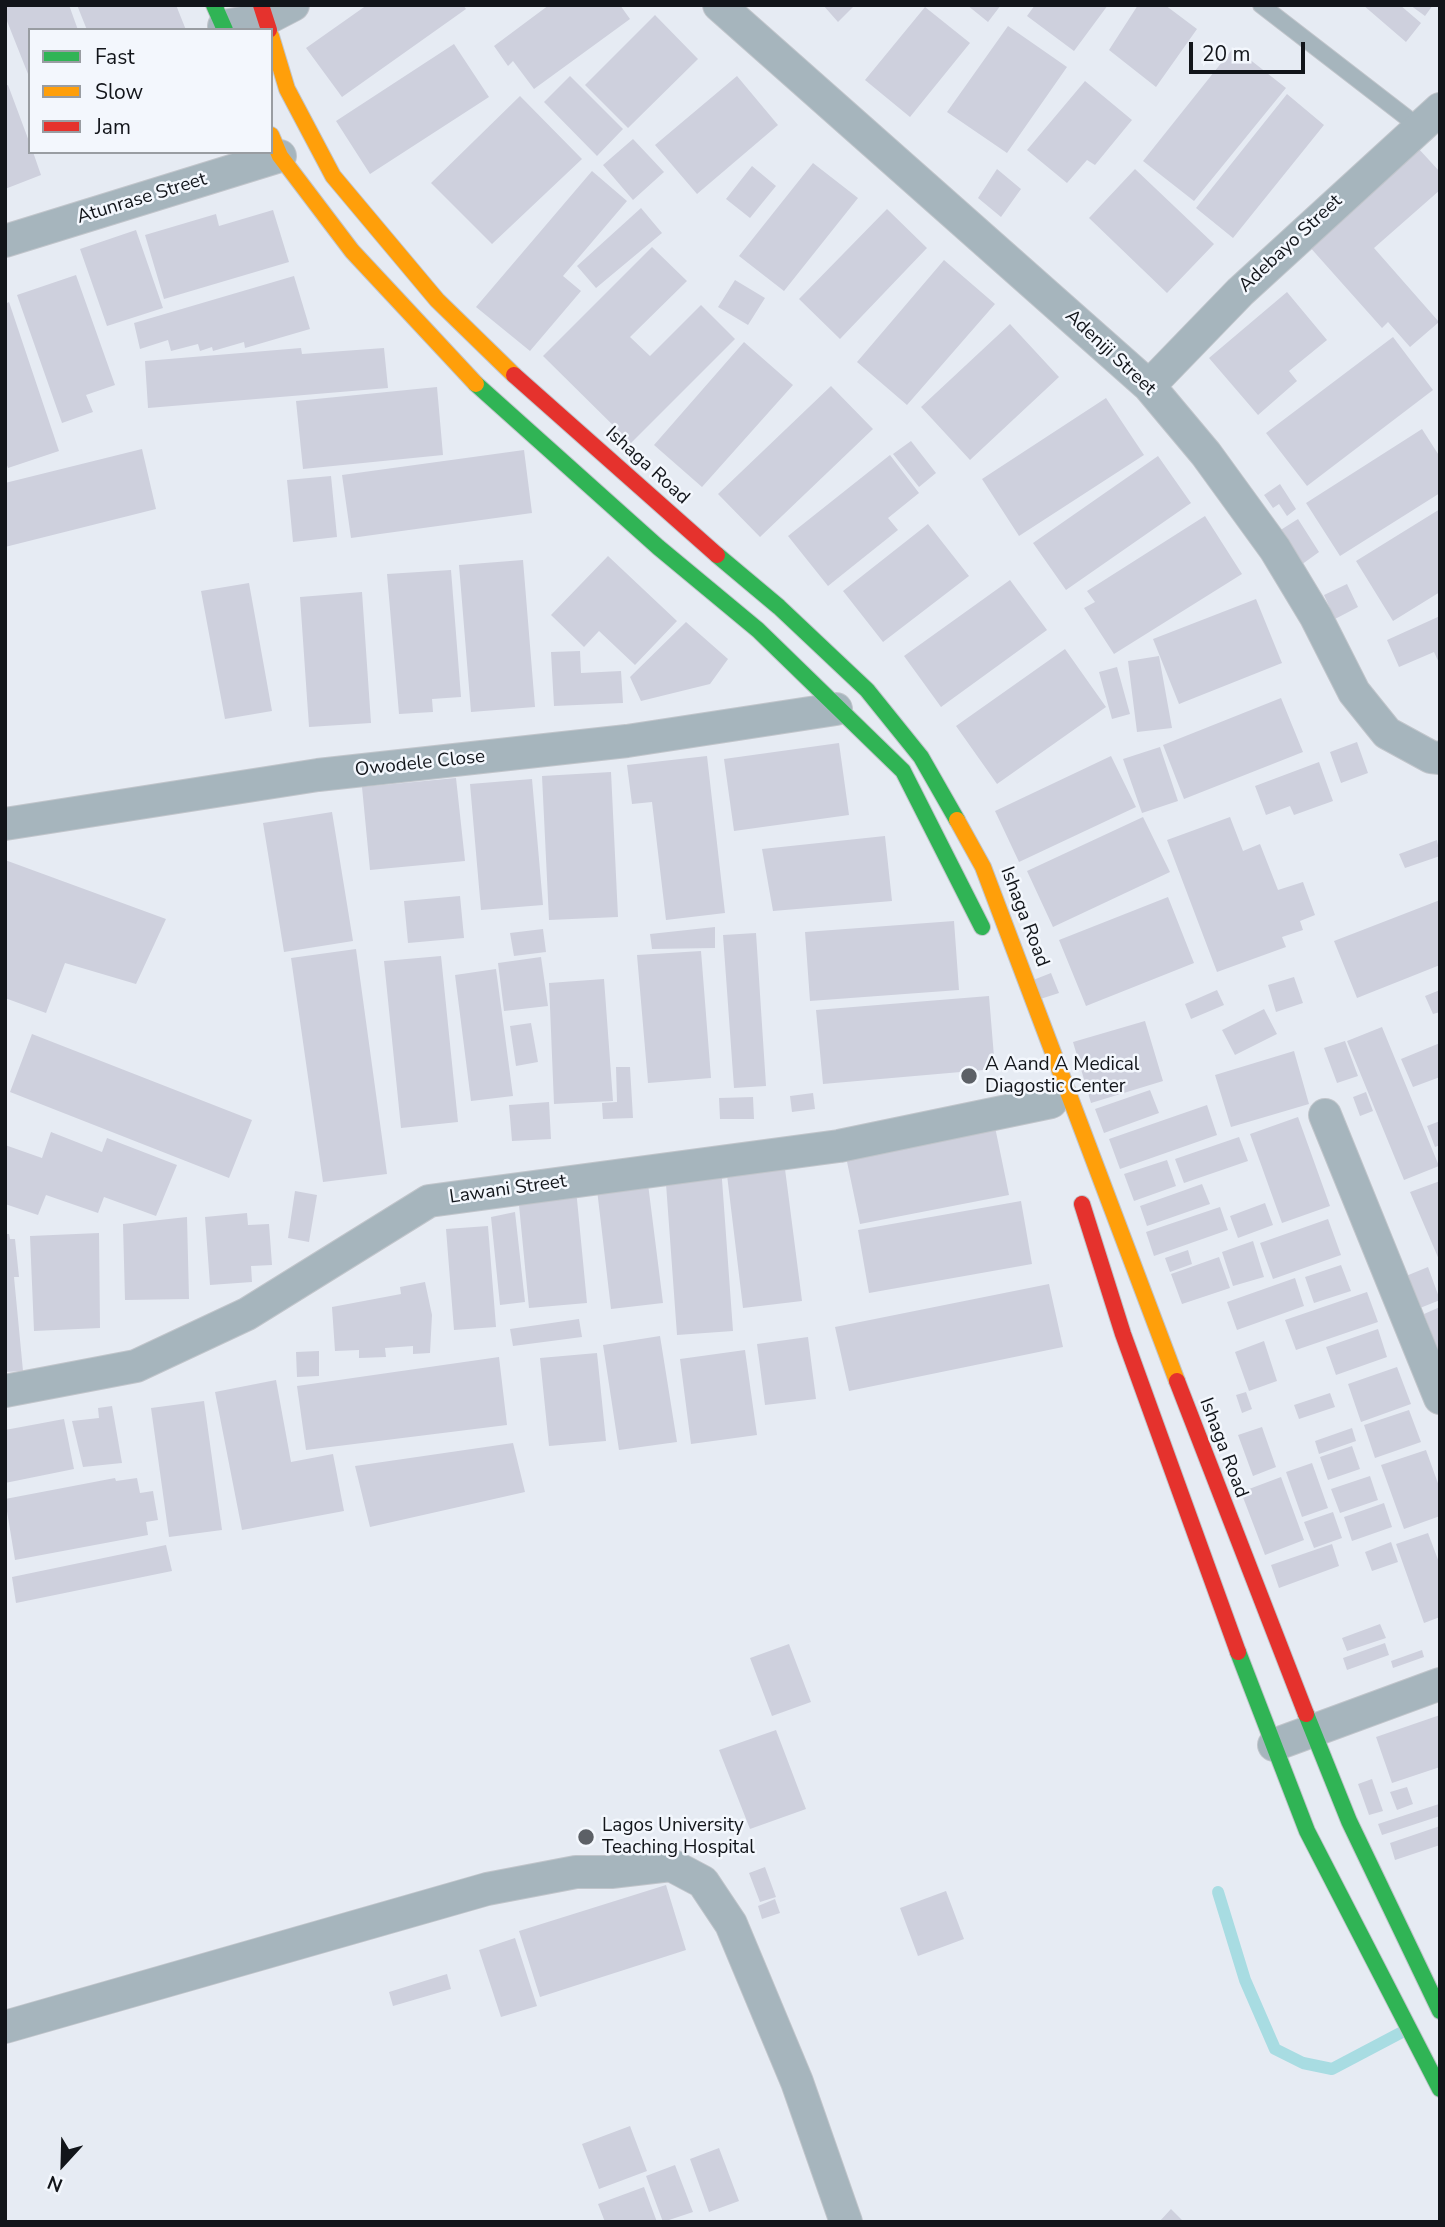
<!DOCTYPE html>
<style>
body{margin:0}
#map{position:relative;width:1445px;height:2227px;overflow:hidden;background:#e6ebf3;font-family:"Nunito Sans",sans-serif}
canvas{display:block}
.frame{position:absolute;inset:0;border:7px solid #12151a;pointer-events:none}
.legend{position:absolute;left:28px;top:28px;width:245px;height:126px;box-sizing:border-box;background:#f3f7fd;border:2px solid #999da2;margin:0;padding:9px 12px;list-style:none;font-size:21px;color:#12151a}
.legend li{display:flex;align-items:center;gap:14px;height:35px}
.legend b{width:35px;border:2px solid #999da2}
.north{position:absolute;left:28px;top:2129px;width:70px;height:70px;-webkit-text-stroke:5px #f3f7fd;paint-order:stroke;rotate:202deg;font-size:19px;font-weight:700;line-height:28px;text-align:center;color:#12151a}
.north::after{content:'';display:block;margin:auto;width:24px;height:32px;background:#12151a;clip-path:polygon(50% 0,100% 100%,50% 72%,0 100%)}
.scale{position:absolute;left:1189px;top:42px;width:116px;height:32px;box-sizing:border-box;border:4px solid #12151a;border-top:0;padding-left:9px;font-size:21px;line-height:24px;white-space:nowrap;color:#12151a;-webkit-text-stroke:5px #f3f7fd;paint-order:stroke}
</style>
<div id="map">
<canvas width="1445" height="2227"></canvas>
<div class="frame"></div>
<ul class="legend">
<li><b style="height:9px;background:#30b455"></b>Fast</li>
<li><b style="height:9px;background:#ff9f0a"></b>Slow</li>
<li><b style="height:9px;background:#e5322d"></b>Jam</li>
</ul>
<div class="north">N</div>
<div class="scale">20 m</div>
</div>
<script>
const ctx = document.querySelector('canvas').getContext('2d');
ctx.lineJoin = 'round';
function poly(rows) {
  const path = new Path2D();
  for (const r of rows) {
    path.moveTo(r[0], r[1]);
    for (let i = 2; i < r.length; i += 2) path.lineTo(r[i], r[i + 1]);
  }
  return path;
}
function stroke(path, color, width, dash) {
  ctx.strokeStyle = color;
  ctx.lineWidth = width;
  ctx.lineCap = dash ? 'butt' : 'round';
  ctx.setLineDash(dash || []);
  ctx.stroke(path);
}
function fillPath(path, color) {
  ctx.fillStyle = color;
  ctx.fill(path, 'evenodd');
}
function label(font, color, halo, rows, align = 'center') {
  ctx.font = font + ' "Nunito Sans",sans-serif';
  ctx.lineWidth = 5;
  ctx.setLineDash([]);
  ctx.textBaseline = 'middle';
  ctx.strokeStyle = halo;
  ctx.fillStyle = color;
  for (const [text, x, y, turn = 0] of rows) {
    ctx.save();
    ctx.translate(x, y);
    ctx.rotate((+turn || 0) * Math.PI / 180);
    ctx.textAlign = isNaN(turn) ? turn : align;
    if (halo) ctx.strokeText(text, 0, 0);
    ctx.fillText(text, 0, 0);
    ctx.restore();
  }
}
const stream = poly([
 [1218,1892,1245,1980,1275,2049,1303,2063,1332,2069,1406,2030]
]);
const building = poly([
 [5,5,69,5,78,30,30,30,30,79,5,16],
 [77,5,176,5,186,30,87,30],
 [367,5,463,5,466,9,342,97,306,48],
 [549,5,620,5,630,19,534,89,513,61,508,66,494,46],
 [823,5,855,5,838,22],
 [967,5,1001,5,988,22],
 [1035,5,1108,5,1074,51,1027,16],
 [1138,5,1165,5,1197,29,1156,87,1109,50],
 [1363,5,1400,5,1421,23,1406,42],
 [1410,5,1433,5,1425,16],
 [925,7,970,43,910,117,865,80],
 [655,15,698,59,628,128,585,85],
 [1008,26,1067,67,1007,153,947,112],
 [454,44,489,97,370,174,336,121],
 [1234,47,1286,88,1194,201,1143,161],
 [570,76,623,129,597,156,544,102],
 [737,76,778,125,697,194,655,145],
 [1085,81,1132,120,1095,165,1087,160,1067,183,1027,150],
 [8,85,30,144,30,152,33,152,41,175,5,189,5,86],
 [1287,94,1324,125,1233,238,1196,208],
 [520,96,582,159,492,244,431,183],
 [633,139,664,172,633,200,603,165],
 [1418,148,1440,172,1440,190,1374,248,1439,322,1410,347,1388,322,1382,328,1308,245],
 [813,163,858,198,784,291,739,256],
 [752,166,776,186,750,218,726,199],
 [997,169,1021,189,1001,217,978,198],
 [1135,169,1214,244,1167,293,1089,218],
 [592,171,627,201,563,276,581,291,530,351,476,307],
 [641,208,662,233,596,288,577,266],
 [887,209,927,248,840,339,799,299],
 [273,210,289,262,164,299,145,235,216,214,219,226],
 [136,230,163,308,107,326,80,249],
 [652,247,687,281,630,337,650,356,701,305,735,339,631,443,543,356],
 [944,260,995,304,907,405,857,362],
 [76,275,115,385,86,395,93,412,62,423,17,295],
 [294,276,310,329,245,348,244,342,213,351,212,347,200,351,198,344,171,351,168,340,140,349,134,323],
 [735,280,765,298,748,325,718,307],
 [1287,292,1327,340,1289,371,1297,381,1258,415,1209,358],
 [9,302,59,451,8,468,5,460,5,304],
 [1010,324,1059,377,970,460,921,407],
 [1393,337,1433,390,1307,486,1266,433],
 [744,342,793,385,702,487,654,445],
 [301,348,302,354,384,348,388,388,148,408,145,361],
 [831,386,873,429,760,537,718,494],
 [437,387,443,455,303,469,296,401],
 [1106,398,1144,455,1019,536,982,479],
 [1422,429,1440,457,1440,493,1340,556,1306,503],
 [911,441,936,473,919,487,893,454],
 [142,449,156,509,5,547,5,483],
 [524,450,532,513,351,538,342,475],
 [890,455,919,493,888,518,898,530,828,586,788,536],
 [1158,456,1191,503,1066,590,1033,543],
 [331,476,337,537,293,542,287,480],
 [1280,484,1296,509,1287,516,1279,504,1273,508,1264,495],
 [1440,509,1440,592,1393,621,1356,561],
 [1205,516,1242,574,1114,654,1084,608,1095,602,1087,591],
 [1298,519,1319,552,1301,565,1279,531],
 [928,524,969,576,883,642,843,591],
 [608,556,677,621,635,665,599,631,584,647,551,615],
 [523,560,535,707,471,712,459,565],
 [451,570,461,697,432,699,433,712,399,714,387,574],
 [1010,580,1047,630,941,707,904,656],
 [249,583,272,711,225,719,201,591],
 [1347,584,1358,607,1335,619,1324,595],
 [362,592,371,723,309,727,300,597],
 [1256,599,1282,663,1179,704,1153,639],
 [1440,616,1440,665,1434,652,1399,667,1387,640],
 [686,622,728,659,710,684,641,701,630,677],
 [1065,649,1106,707,997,784,956,726],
 [580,651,581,673,621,671,623,703,554,706,551,652],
 [1159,656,1172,728,1137,732,1128,661],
 [1117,667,1130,714,1112,719,1099,672],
 [1281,698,1303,752,1184,799,1163,745],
 [1357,742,1368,773,1341,783,1330,752],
 [839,743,849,815,734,831,724,759],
 [1160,747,1178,801,1142,813,1123,759],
 [707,756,725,913,666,920,652,802,632,804,627,765],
 [1111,756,1136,807,1019,862,995,811],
 [1319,762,1333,801,1294,815,1290,806,1266,815,1255,786],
 [611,772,618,917,549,920,542,776],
 [456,778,465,861,370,870,362,787],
 [532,779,543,905,481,910,470,784],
 [332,812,353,941,284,952,263,823],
 [1143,817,1170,872,1053,927,1027,871],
 [1230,817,1243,851,1260,844,1278,890,1303,882,1315,915,1300,921,1303,930,1282,937,1286,947,1217,972,1167,840],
 [885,836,892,901,773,911,762,849],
 [1437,840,1440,856,1405,868,1399,854],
 [5,860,166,919,136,984,65,963,46,1013,5,998],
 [460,896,464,938,408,943,404,901],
 [1168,897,1194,963,1086,1006,1059,940],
 [1440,900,1440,965,1357,998,1334,941],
 [954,921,959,990,810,1001,805,932],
 [715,927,715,948,652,949,650,934],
 [543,929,546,952,514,956,510,933],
 [756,933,766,1086,734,1088,723,935],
 [356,949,387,1174,323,1182,291,958],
 [701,951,711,1078,648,1083,637,955],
 [441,956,458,1122,401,1128,384,961],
 [541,957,548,1006,504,1011,498,963],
 [496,969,513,1096,471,1101,455,975],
 [1051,973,1059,993,1034,1001,1028,982],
 [1294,977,1303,1003,1276,1012,1268,985],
 [604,979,613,1101,554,1104,549,983],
 [1217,990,1224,1005,1191,1019,1185,1004],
 [1440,990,1440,1012,1433,1014,1425,996],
 [989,996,995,1069,823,1084,816,1010],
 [1264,1009,1277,1034,1235,1055,1222,1030],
 [1145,1021,1163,1081,1091,1103,1073,1042],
 [531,1023,538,1062,516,1066,510,1026],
 [1382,1027,1439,1166,1404,1180,1347,1041],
 [32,1034,252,1120,229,1178,10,1092],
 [1345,1041,1358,1076,1337,1083,1324,1048],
 [1440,1043,1440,1077,1413,1087,1401,1059],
 [1294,1051,1309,1104,1231,1127,1215,1075],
 [616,1067,630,1067,633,1118,603,1119,602,1103,617,1102],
 [1150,1090,1159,1113,1104,1133,1095,1109],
 [1366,1092,1373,1111,1360,1116,1353,1097],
 [813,1093,815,1109,792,1112,790,1096],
 [753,1097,754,1119,720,1119,719,1098],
 [549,1102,551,1139,512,1141,509,1105],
 [1207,1105,1217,1135,1120,1169,1109,1139],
 [1298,1117,1330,1206,1282,1223,1250,1134],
 [1440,1121,1440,1145,1435,1147,1427,1126],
 [995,1127,1009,1195,860,1224,846,1157],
 [51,1132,102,1152,107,1138,177,1165,156,1216,104,1197,98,1213,46,1195,38,1215,5,1204,5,1145,42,1158],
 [1239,1137,1248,1161,1184,1183,1175,1159],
 [1167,1160,1176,1186,1134,1201,1124,1174],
 [721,1166,733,1331,677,1335,665,1170],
 [785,1169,802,1301,743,1308,727,1175],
 [647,1176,663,1303,611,1309,596,1181],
 [1440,1181,1440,1262,1410,1192],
 [1202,1184,1210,1204,1147,1226,1140,1206],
 [576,1189,587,1303,529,1308,518,1195],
 [295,1191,317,1195,309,1242,288,1238],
 [1021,1201,1032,1264,869,1293,858,1230],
 [1265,1203,1273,1225,1238,1238,1230,1216],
 [1220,1207,1228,1230,1154,1256,1146,1232],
 [515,1212,525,1302,500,1305,491,1217],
 [247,1213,248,1225,269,1224,272,1265,251,1266,252,1282,210,1285,205,1217],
 [187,1217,189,1299,125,1300,123,1224],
 [1328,1219,1341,1255,1273,1279,1260,1243],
 [488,1226,496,1327,454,1330,446,1229],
 [99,1233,100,1328,34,1331,30,1236],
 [5,1234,9,1234,10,1239,15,1239,19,1277,14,1277,23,1371,5,1372],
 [1253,1241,1264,1277,1233,1286,1222,1252],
 [1188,1250,1192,1264,1170,1272,1165,1258],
 [1219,1257,1230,1288,1182,1304,1171,1274],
 [1341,1265,1351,1291,1314,1303,1305,1277],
 [1428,1267,1440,1300,1420,1308,1406,1276],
 [1295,1278,1304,1306,1237,1330,1227,1302],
 [425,1282,432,1315,430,1353,413,1354,413,1346,385,1348,386,1357,359,1358,359,1350,335,1351,332,1307,401,1294,400,1287],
 [1049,1284,1063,1347,849,1391,835,1327],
 [1367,1292,1378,1322,1296,1350,1285,1320],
 [1440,1307,1440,1347,1437,1348,1424,1314],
 [579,1319,582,1337,513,1346,510,1329],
 [1378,1329,1387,1357,1336,1375,1326,1347],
 [660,1336,677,1442,619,1450,603,1345],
 [808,1337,816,1399,765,1405,757,1344],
 [1264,1341,1277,1381,1249,1391,1235,1352],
 [745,1350,757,1435,691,1444,680,1359],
 [319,1351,319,1376,297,1377,296,1352],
 [597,1353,606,1441,549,1446,540,1358],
 [499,1357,507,1425,306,1450,297,1386],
 [1397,1367,1411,1404,1361,1422,1348,1384],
 [276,1380,291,1462,333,1454,344,1511,242,1530,215,1392],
 [1246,1392,1252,1409,1242,1413,1236,1395],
 [1330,1393,1335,1407,1299,1419,1294,1405],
 [204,1401,222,1530,169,1537,151,1408],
 [112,1406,122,1463,83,1467,72,1421,99,1418,98,1408],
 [1409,1410,1421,1442,1375,1458,1364,1425],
 [64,1419,74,1469,5,1483,5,1430],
 [1262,1427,1276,1467,1253,1476,1238,1435],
 [1352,1428,1356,1441,1319,1454,1315,1441],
 [513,1443,525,1492,370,1527,355,1466],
 [1352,1446,1360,1469,1328,1480,1320,1457],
 [1426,1450,1440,1489,1440,1516,1404,1529,1381,1465],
 [1312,1463,1328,1508,1302,1517,1286,1472],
 [1370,1476,1378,1500,1340,1513,1331,1489],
 [1281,1477,1304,1540,1265,1555,1241,1492],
 [115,1478,116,1481,137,1478,140,1493,153,1491,158,1520,146,1522,148,1535,15,1560,5,1499],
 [1384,1503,1392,1527,1352,1541,1344,1517],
 [1333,1512,1342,1538,1314,1548,1304,1522],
 [1428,1533,1440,1565,1440,1617,1424,1623,1396,1544],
 [1391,1542,1398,1562,1372,1571,1365,1552],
 [1332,1544,1339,1566,1279,1588,1271,1565],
 [166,1545,172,1571,16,1603,12,1577],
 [1380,1624,1386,1638,1347,1651,1342,1638],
 [1385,1643,1389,1655,1347,1670,1343,1658],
 [789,1644,811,1702,772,1716,750,1658],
 [1422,1650,1424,1657,1393,1668,1391,1661],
 [1440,1715,1440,1767,1392,1783,1376,1737],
 [776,1730,806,1809,750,1829,719,1750],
 [1372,1779,1383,1811,1369,1815,1358,1784],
 [1407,1787,1413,1804,1397,1810,1390,1792],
 [1439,1804,1440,1816,1382,1835,1378,1824],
 [1440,1826,1440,1845,1395,1860,1390,1843],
 [765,1867,776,1897,760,1902,749,1873],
 [666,1885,686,1950,540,1997,519,1931],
 [946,1891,964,1939,918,1956,900,1908],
 [775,1899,780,1913,762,1919,758,1906],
 [515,1938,537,2006,501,2017,479,1950],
 [447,1974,451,1989,393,2006,389,1992],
 [630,2126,647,2171,599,2189,582,2144],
 [719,2148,739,2201,709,2212,690,2159],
 [675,2165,693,2212,663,2222,646,2176],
 [644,2187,657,2222,605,2222,598,2204],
 [1171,2209,1184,2222,1159,2222]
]);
const lane = poly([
 [1261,5,1419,127]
]);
const street = poly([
 [719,5,1149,386,1206,454,1275,549,1316,617,1354,692,1387,733,1431,757,1440,758],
 [224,26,266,19,293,5],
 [5,241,280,156],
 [1149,386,1240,292,1440,109],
 [5,824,318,775,627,741,836,709],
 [1325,1115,1440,1398],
 [5,1391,136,1366,247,1314,429,1201,839,1146,1051,1102],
 [1274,1745,1440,1684],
 [5,2027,487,1889,576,1872,611,1872,671,1865,703,1882,731,1924,797,2082,846,2222]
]);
const fast = poly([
 [214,5,225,30],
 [476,384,658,547,758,630,903,771,982,927],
 [717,555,779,607,867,690,921,757,957,820],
 [1238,1652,1307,1831,1440,2089],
 [1306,1714,1349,1821,1440,2011]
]);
const slow = poly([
 [271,36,287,89,333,176,437,300,514,375],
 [271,135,280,156,352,251,476,384],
 [957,820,983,867,1177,1381]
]);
const jam = poly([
 [261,5,269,30],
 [514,375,717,555],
 [1082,1204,1123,1334,1238,1652],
 [1177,1381,1306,1714]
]);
const markers = [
 [969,1076,9,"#5c6066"],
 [586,1837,9,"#5c6066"]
];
const streetNames = [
 ["Atunrase Street",142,199,-17],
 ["Adebayo Street",1291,244,-43],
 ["Adeniji Street",1110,353,43],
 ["Ishaga Road",647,466,42],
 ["Owodele Close",420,764,-6],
 ["Ishaga Road",1024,917,69],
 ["Lawani Street",508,1190,-8],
 ["Ishaga Road",1223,1448,69]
];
const poiNames = [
 ["A Aand A Medical",985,1065],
 ["Diagostic Center",985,1087],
 ["Lagos University",602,1826],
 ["Teaching Hospital",602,1848]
];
stroke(stream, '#a8dce2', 12);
fillPath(building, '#ced0dd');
stroke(lane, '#c1c5cb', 18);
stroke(street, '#c1c5cb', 34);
stroke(fast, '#c1c5cb', 18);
stroke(slow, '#c1c5cb', 18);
stroke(jam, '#c1c5cb', 18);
stroke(lane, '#a6b5bd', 16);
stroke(street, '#a6b5bd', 32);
stroke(fast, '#30b455', 16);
stroke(slow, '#ff9f0a', 16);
stroke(jam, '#e5322d', 16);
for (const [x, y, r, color] of markers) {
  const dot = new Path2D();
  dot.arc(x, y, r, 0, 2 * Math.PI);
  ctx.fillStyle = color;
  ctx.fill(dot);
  stroke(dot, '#f3f7fd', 2.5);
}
label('19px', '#12151a', '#f3f7fd', streetNames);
label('19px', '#12151a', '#f3f7fd', poiNames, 'left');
</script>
